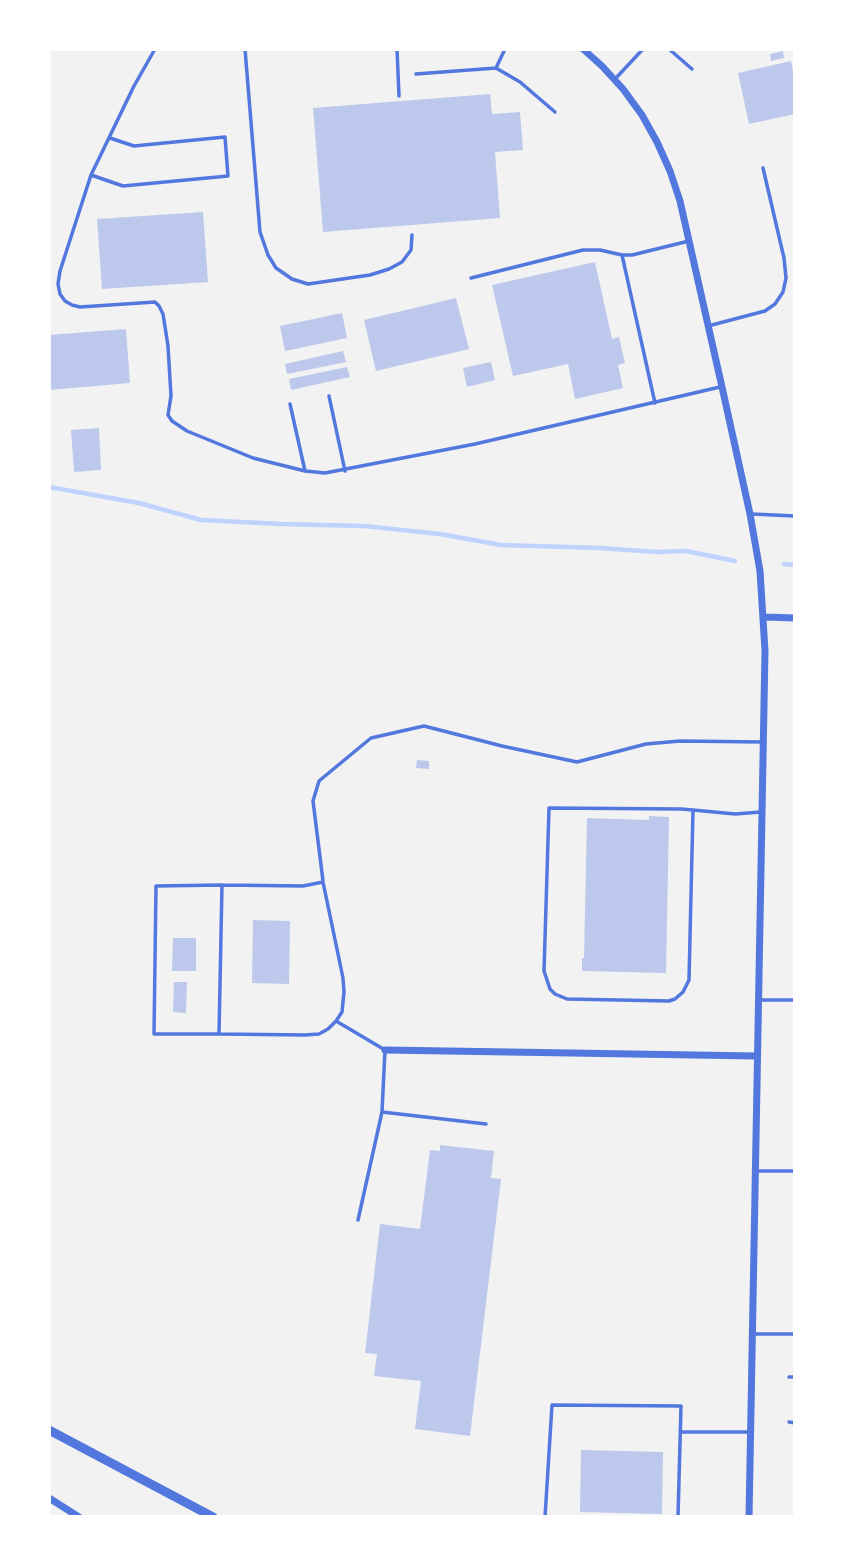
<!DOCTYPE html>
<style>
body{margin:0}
#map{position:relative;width:844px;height:1566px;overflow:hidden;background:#f2f2f2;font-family:"IBM Plex Serif",serif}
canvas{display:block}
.frame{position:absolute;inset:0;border:51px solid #fff;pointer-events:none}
</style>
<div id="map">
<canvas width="844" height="1566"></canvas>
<div class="frame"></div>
</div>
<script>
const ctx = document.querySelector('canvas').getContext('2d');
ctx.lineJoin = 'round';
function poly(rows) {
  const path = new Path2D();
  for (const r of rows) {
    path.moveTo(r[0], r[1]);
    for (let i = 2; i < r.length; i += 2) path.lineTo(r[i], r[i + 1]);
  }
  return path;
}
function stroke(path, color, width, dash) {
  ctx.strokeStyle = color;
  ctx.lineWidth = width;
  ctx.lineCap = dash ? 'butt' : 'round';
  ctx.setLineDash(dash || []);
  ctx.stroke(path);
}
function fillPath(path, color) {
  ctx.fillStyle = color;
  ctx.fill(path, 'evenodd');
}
const stream = poly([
 [49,487,139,503,201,520,282,524,364,526,440,534,501,545,600,548,657,552,686,551,735,561],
 [784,564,795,565]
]);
const building = poly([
 [783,51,784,58,771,61,770,54],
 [791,61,795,81,795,114,749,124,738,73],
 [490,94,492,114,520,112,523,150,495,152,500,218,323,232,313,108],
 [203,212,208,282,102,289,97,219],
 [595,262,612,339,619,337,625,363,618,365,623,388,575,399,568,364,513,376,492,285],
 [456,298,469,349,376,371,364,320],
 [342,313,347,338,285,351,280,326],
 [126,329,130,383,49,390,49,335],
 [343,351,346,362,287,374,285,364],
 [491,362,495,380,467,387,463,368],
 [347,367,350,377,291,390,289,379],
 [99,428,101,470,74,472,71,430],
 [417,760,429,761,429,769,416,768],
 [649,816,669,817,666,973,582,971,582,958,584,958,587,818,649,820],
 [253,920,290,921,289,984,252,983],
 [173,938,196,938,196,971,172,971],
 [174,982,187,982,186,1013,173,1012],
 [440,1145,494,1151,491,1178,501,1179,470,1436,415,1429,421,1381,374,1376,377,1354,365,1353,380,1224,420,1229,430,1150,440,1151],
 [581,1450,663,1452,662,1514,580,1512]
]);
const service = poly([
 [245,49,260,232,268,255,276,268,292,279,308,284,370,275,389,269,402,262,411,250,412,235],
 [397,49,399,96],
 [505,49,496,68,520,82,555,112],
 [669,49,692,69],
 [416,74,496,68],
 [616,78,643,49],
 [110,138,134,146,225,137,228,176,123,186,91,175,134,86,155,49],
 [91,175,60,271,58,284,60,294,65,301,72,305,80,307,155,302,159,306,163,314,168,346,171,396,168,415,172,421,187,431,253,458,305,471],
 [471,278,583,250,600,250,622,255],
 [708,326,765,311,775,304,783,292,786,278,784,258,763,168],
 [329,396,345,471],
 [655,403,622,255,632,255,689,241],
 [290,404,305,471,325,473,475,444,720,387],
 [752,514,795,516],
 [693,810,689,980,683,992,675,999,669,1001,567,999,555,994,550,989,544,971,549,808,681,809,693,810,735,814,761,812],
 [323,881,313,801,319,781,371,738,424,726,502,746,577,762,646,744,680,741,763,742],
 [760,1000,795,1000],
 [336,1021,342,1012,344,992,343,978,323,882,303,886,222,885,219,1034,305,1035,319,1034,328,1029,336,1021,385,1050,382,1112,486,1124],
 [219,1034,154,1034,156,886,222,885],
 [757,1171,795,1171],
 [358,1220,382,1112],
 [752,1334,795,1334],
 [789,1377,795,1377],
 [789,1422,795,1423],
 [681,1432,750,1432],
 [545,1517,552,1405,681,1406,678,1517]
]);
const minor = poly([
 [583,49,602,66,623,89,642,115,657,142,670,171,680,201,722,387,750,514,760,571,765,651,749,1517],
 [764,617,795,618],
 [385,1050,756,1056],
 [49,1498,79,1517]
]);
const tertiary = poly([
 [49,1430,213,1517]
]);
stroke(stream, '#bfd3fe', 4.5);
fillPath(building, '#bdc9ec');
stroke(service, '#5277de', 3.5);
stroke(minor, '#5277de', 7);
stroke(tertiary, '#5277de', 9);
</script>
